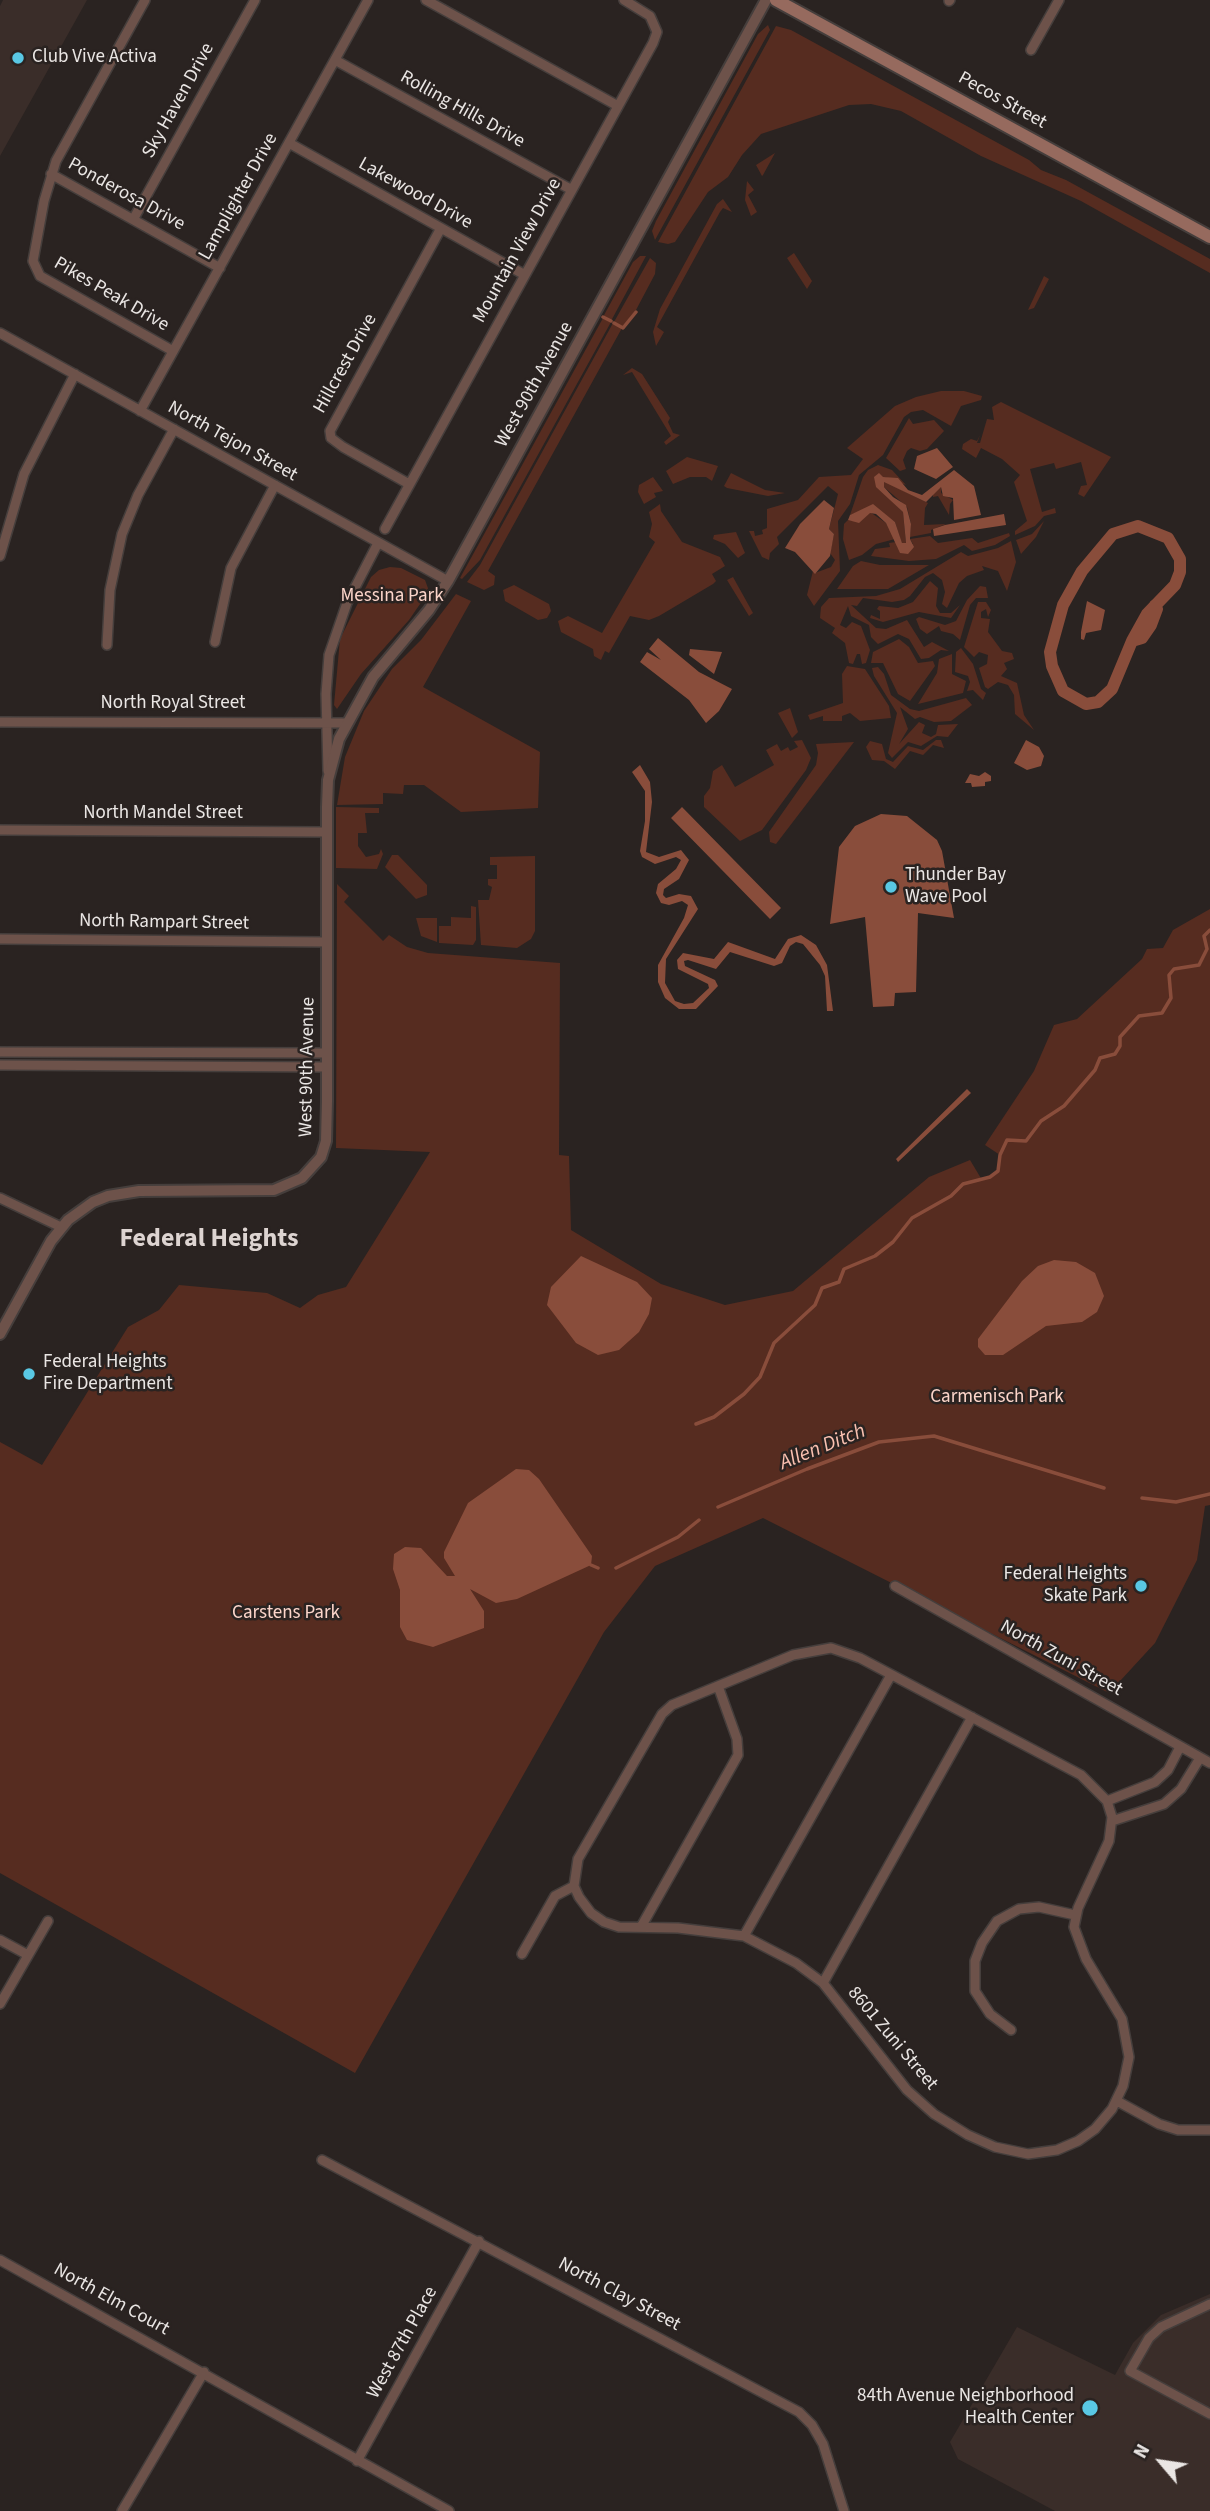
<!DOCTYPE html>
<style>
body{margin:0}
#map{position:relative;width:1210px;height:2511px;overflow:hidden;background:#2a2321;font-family:"Source Sans 3",sans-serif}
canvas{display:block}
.north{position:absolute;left:1126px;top:2427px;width:70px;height:70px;-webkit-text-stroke:5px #2a2321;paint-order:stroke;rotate:299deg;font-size:19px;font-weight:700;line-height:28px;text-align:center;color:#eae6e4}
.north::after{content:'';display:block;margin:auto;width:24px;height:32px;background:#eae6e4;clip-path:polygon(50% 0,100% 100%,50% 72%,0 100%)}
</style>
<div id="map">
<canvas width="1210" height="2511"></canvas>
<div class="north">N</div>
</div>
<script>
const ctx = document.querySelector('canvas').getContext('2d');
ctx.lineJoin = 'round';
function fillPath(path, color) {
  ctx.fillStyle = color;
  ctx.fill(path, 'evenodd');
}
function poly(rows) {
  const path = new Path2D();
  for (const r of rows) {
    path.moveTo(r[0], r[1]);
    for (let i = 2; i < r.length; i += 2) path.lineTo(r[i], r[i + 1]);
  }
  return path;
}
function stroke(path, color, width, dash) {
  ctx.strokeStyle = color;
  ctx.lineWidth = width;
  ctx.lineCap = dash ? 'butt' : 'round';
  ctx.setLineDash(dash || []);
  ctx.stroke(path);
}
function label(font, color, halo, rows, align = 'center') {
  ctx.font = font + ' "Source Sans 3",sans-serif';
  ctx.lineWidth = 5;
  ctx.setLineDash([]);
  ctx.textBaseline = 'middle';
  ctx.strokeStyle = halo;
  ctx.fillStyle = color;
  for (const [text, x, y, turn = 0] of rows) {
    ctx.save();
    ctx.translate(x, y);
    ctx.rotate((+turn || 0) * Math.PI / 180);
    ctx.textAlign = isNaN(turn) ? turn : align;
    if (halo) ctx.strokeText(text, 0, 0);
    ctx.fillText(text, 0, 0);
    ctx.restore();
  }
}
const built = poly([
 [3,0,87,0,0,156,0,6],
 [1210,2294,1210,2511,1055,2511,958,2459,950,2442,1017,2327,1115,2375,1133,2343,1161,2315]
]);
const green = poly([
 [768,25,770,30,655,240,652,231,656,221,758,34],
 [776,26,791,30,1029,160,1041,170,1066,180,1210,259,1210,273,1081,201,981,156,901,111,871,104,849,105,761,134,742,155,728,177,708,192,675,242,668,244,658,242],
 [775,153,763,175,762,176,756,165],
 [747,181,754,190,748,195,757,212,751,216,745,200],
 [723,199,732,212,723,208,720,212,657,327,664,332,656,346,653,332,660,309,717,204],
 [794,253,812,281,807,289,787,258],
 [640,256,646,256,611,321,603,317,633,262],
 [650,258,656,263,655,274,636,310,623,327,614,322],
 [1044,276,1049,279,1034,308,1028,310],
 [603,318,611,322,480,560,462,579,460,578],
 [613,323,622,328,488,571,495,576,494,585,484,590,467,582,480,565],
 [632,368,642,374,670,418,668,422,673,433,680,435,666,445,664,442,671,436,632,372,623,375],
 [941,391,964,391,982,396,981,400,961,406,951,426,923,410,911,412,904,417,883,455,859,475,850,504,838,521,840,571,814,606,807,595,813,571,815,573,831,567,835,560,830,553,834,534,829,529,838,494,828,486,777,537,779,544,770,553,769,560,762,557,749,531,754,531,755,536,763,534,762,530,767,528,767,509,798,500,819,477,851,475,863,459,847,448,895,406,916,397],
 [1001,402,1111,457,1084,497,1078,494,1081,486,1087,485,1081,462,1056,469,1054,463,1030,469,1042,512,1055,508,1056,513,1044,516,1035,526,1015,535,1015,531,1027,521,1014,482,1020,475,1002,459,981,448,976,458,962,449,963,444,971,439,977,441,980,435,977,443,980,443,987,419,994,420,992,407],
 [909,418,913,424,934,420,944,431,927,449,920,451,911,448,907,451,903,460,906,469,900,471,886,458],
 [687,457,718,466,712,481,706,477,690,477,673,484,666,471],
 [878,465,892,470,906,485,885,477,881,489,903,512,906,543,902,544,895,522,884,514,867,509,850,515,863,477,868,470],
 [731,473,765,490,785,493,768,496,727,488,724,486],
 [653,477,663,491,654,493,656,497,644,504,638,492,639,485],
 [884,481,928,503,925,508,924,525,946,524,931,530,931,533,910,537,911,524,907,507,884,487],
 [941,486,941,493,953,500,950,504,949,515,938,496,933,497,933,491],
 [660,504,661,511,682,542,720,557,725,566,712,574,716,581,713,584,659,616,649,620,630,616,609,653,605,651,601,660,594,656,593,649,561,632,558,621,568,616,602,633,655,542,649,537,652,524,649,512],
 [870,512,886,523,895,539,876,544,862,555,849,560,843,539,844,524,848,520,860,521],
 [1044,521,1036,537,1021,554,1016,540,1032,534],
 [736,532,745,553,738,558,725,544,713,539,714,535],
 [1009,533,1010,536,995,545,972,551,964,545,936,559,909,561,871,556,875,549,890,547,889,543,896,542,898,548,913,544,910,539,930,536,938,543,972,538,978,543],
 [1011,541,1016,562,1007,591,998,571,982,566,984,570,967,576,959,583,947,608,942,604,945,592,942,580,933,573,925,577,910,596,904,600,892,602,863,598,857,606,851,605,876,628,886,629,907,620,924,647,932,642,949,651,941,650,929,658,921,659,909,639,898,634,878,644,871,637,869,625,851,616,848,606,840,625,846,628,852,622,861,626,870,650,866,663,862,664,860,654,857,654,853,664,849,663,845,643,832,633,835,628,820,618,821,607,829,598,876,596,900,589,961,552,968,556,998,548],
 [861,561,880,565,929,565,888,589,837,589,853,566],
 [390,567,401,568,425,580,429,591,409,620,361,674,337,709,334,705,340,639,371,577,379,570],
 [733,577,753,613,749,616,727,580],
 [930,581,938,588,936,606,940,613,951,613,960,605,951,618,919,612,883,622,870,618,871,615,880,619,880,611,877,609,879,606,898,608,913,602],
 [514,585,549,604,551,611,547,618,538,620,505,601,503,590],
 [980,586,986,587,988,598,976,598,970,605,960,640,953,634,941,631,939,626,927,634,920,629,916,619,919,617,945,625,956,621,967,600],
 [456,594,471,601,423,687,540,752,538,808,461,812,424,785,404,785,403,794,383,793,383,804,337,805,345,757,364,711,392,669,421,640],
 [978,602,986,602,991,610,988,617,986,609,981,612,981,618,990,619,988,632,1002,651,1012,653,1014,659,1004,663,1007,669,1001,676,1017,683,1024,715,1034,730,1015,714,1014,695,1008,685,998,682,988,689,985,687,979,668,987,664,988,655,979,652,974,657,964,647],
 [899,639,909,647,918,663,933,661,935,666,910,701,898,694,883,663,871,663,873,652],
 [961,648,973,664,981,689,986,693,983,700,973,690,967,691,970,682,968,676,955,672,956,652],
 [952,654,952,674,966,681,963,693,918,704,937,673,939,659],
 [847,666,865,669,889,706,891,718,860,721,850,713,842,716,842,721,823,721,823,716,810,720,808,715,843,703,842,674],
 [878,667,884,674,891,695,910,709,919,711,966,698,972,705,951,721,934,722,920,717,915,719,900,707,908,729,899,744,919,722,925,725,922,733,931,737,936,734,938,725,958,724,948,737,937,736,921,746,908,742,892,758,888,753,897,713,874,676,872,668],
 [790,708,798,732,792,738,778,713],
 [802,740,811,758,806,770,762,830,740,841,704,807,704,796,710,788,713,771,722,765,735,787,774,765,766,750,777,744,781,751,788,747,790,751,798,747,794,741],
 [936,740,941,740,944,748,933,745,923,755,910,751,895,769,884,761,872,760,866,747,870,741,882,744,886,759,893,762,908,746,923,750],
 [854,742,776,844,770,842,769,832,816,765,818,753,816,744],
 [336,807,379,808,379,813,365,813,367,833,358,833,358,846,366,857,379,854,381,849,383,854,377,869,336,868],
 [392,855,398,855,427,885,427,895,416,899,385,867],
 [535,856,535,931,531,939,517,948,481,945,478,900,489,900,492,887,488,885,488,879,497,879,497,865,490,865,490,857],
 [337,884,349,896,344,902,383,941,389,935,407,947,428,953,560,963,559,1155,569,1156,571,1230,661,1284,725,1305,793,1291,929,1177,970,1160,982,1180,990,1177,998,1171,1000,1155,985,1145,1034,1071,1054,1025,1077,1019,1142,959,1147,949,1163,948,1173,930,1210,909,1210,1505,1205,1506,1197,1560,1155,1643,1109,1693,763,1518,655,1566,604,1632,355,2073,0,1873,0,1442,42,1465,128,1327,159,1310,179,1285,267,1293,300,1308,318,1295,346,1287,430,1152,336,1148],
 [471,906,476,907,476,940,473,945,439,943,439,926,451,926,451,917,471,918],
 [416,918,437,918,437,942,421,936]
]);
const water = poly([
 [937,448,953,467,936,479,914,469,917,456],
 [954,470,974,486,981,515,954,520,953,498,943,496,941,487,926,502,884,482,884,487,893,497,906,505,911,524,910,539,914,547,908,554,900,553,886,523,876,514,870,513,859,523,848,520,850,515,873,504,895,522,902,543,906,543,903,512,876,487,874,477,879,473,883,477,898,478,908,490,922,495],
 [824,500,834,508,829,529,834,534,830,556,815,574,795,552,785,548,800,524],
 [1004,514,1006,525,934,536,933,529,945,525],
 [1087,601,1105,610,1101,630,1086,633,1084,640,1081,639,1081,632],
 [658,638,699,672,732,689,719,711,706,723,689,700,640,662,647,652,661,660,649,649],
 [690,649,722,652,714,674,689,655],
 [1026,740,1039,747,1044,756,1041,766,1027,770,1014,763],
 [640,765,650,782,652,802,646,852,659,857,681,850,689,860,679,879,664,889,663,895,666,898,679,894,691,896,698,909,666,959,665,983,675,1001,684,1004,693,1003,709,988,708,984,678,969,677,960,683,953,714,959,728,942,775,959,788,939,801,935,816,945,827,965,833,1011,827,1011,825,976,820,965,803,944,796,942,790,946,782,963,774,966,730,952,716,969,688,960,684,961,685,966,715,980,718,986,696,1009,679,1009,665,998,658,982,658,965,684,918,688,905,682,901,669,905,661,903,656,893,658,884,676,869,681,860,676,857,655,864,642,857,640,851,645,821,645,791,632,772],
 [985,772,991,776,991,781,985,782,985,786,972,787,971,783,965,783,970,774,979,776],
 [682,807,781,908,770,919,671,818],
 [881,814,907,816,937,840,942,851,954,918,918,913,916,992,895,993,894,1006,873,1007,865,917,830,924,839,847,855,826],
 [967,1089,971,1093,898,1162,896,1159],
 [581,1256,637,1282,652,1298,649,1314,639,1332,619,1350,598,1355,576,1343,547,1305,551,1287],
 [1054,1260,1076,1262,1095,1273,1104,1296,1097,1312,1082,1322,1046,1326,1003,1355,985,1355,978,1347,978,1339,1022,1281,1038,1266],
 [516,1469,529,1470,539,1479,592,1556,591,1565,517,1599,496,1603,470,1589,484,1611,484,1628,433,1647,407,1640,400,1627,400,1590,393,1569,394,1554,405,1547,421,1548,447,1576,455,1576,444,1558,444,1552,468,1503]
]);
const stream = poly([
 [603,317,611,321],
 [614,323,623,328,636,312],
 [696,1424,714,1417,744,1394,760,1377,774,1343,815,1305,822,1288,839,1282,844,1269,875,1256,893,1242,912,1218,951,1196,963,1184,990,1177,998,1171,1000,1155,1007,1140,1026,1141,1041,1121,1064,1106,1095,1070,1100,1058,1115,1054,1120,1046,1120,1037,1139,1016,1162,1013,1171,998,1169,975,1174,969,1199,965,1207,949,1204,936,1210,930],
 [1142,1498,1176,1502,1210,1494],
 [718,1507,807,1469,879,1442,934,1436,1104,1488],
 [591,1565,598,1568],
 [616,1568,678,1537,699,1520]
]);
const canal = poly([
 [1132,641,1147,614,1175,585,1180,572,1180,559,1168,538,1138,526,1113,534,1082,571,1063,605,1050,652,1052,666,1063,691,1086,704,1098,702,1112,689,1132,641,1142,638,1151,625,1157,609,1155,605]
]);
const minor = poly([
 [145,0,56,161,44,201,33,261,40,276,173,351],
 [426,0,618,106],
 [949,1,950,0],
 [1031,50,1059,0],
 [335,60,572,190],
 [289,143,525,275],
 [51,174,220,268],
 [134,218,255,0],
 [0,333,448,581],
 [140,411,368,0],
 [409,484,343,447,331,438,330,431,441,228],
 [385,529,653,43,657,32,650,16,624,0],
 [0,556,24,474,75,374],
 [215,642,231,568,275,485],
 [107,645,110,590,122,534,138,495,174,429],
 [0,722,346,723],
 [328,771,326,694,329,655,347,603,378,543],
 [0,830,326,832],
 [0,939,327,942],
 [0,1052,326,1053],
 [0,1065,327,1067],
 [0,1198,61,1227],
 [895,1586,1210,1763],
 [831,1648,860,1658,1081,1775,1107,1801,1112,1817,1109,1841,1078,1908,1074,1927,1086,1959,1122,2019,1129,2057,1123,2086,1112,2109,1095,2129,1078,2141,1057,2150,1028,2154,995,2147,968,2135,934,2114,907,2090,823,1983,796,1963,744,1936,678,1928,619,1927,604,1922,591,1913,579,1897,574,1886,578,1859,662,1714,672,1705,793,1655,831,1648],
 [1107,1801,1155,1782,1168,1770,1180,1747],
 [1112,1821,1164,1804,1181,1789,1200,1758],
 [641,1927,738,1755,737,1739,718,1686],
 [744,1936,891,1675],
 [0,1940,28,1955],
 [522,1954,555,1896,574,1886],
 [823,1983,972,1717],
 [0,2004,48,1921],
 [1011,2030,990,2014,975,1991,975,1961,982,1943,997,1921,1019,1909,1039,1907,1075,1915],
 [1117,2101,1159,2124,1178,2130,1210,2130],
 [322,2160,799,2412,812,2425,823,2444,844,2511],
 [0,2260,449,2511],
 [1210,2304,1161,2327,1149,2338,1130,2371,1210,2414],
 [357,2461,479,2241],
 [122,2511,204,2372]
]);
const tertiary = poly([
 [0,1334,51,1241,68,1220,93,1202,108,1196,139,1191,274,1190,302,1178,321,1157,326,1141,327,1101,327,807,328,780,339,739,373,677,429,610,448,581,766,0]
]);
const secondary = poly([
 [776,0,1210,237]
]);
const markers = [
 [18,58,7,"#59c8e4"],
 [891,887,7,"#59c8e4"],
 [29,1374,7,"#59c8e4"],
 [1141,1586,7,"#59c8e4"],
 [1090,2408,9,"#59c8e4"]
];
const poiNames = [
 ["Club Vive Activa",32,58],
 ["Thunder Bay",905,876],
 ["Wave Pool",905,898],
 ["Federal Heights",43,1363],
 ["Fire Department",43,1385],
 ["Federal Heights",1127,1575,"right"],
 ["Skate Park",1127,1597,"right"],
 ["84th Avenue Neighborhood",1074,2397,"right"],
 ["Health Center",1074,2419,"right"]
];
const streetNames = [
 ["Sky Haven Drive",179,101,-61],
 ["Pecos Street",1002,101,29],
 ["Rolling Hills Drive",462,110,29],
 ["Lakewood Drive",415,194,29],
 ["Ponderosa Drive",126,195,29],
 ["Lamplighter Drive",239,197,-61],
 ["Mountain View Drive",518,251,-61],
 ["Pikes Peak Drive",111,295,30],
 ["Hillcrest Drive",346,364,-61],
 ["West 90th Avenue",535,385,-61],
 ["North Tejon Street",232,442,29],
 ["North Royal Street",173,704],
 ["North Mandel Street",163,814],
 ["North Rampart Street",164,923,1],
 ["West 90th Avenue",308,1067,-89],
 ["North Zuni Street",1061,1659,29],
 ["8601 Zuni Street",892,2039,50],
 ["North Clay Street",619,2295,28],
 ["North Elm Court",111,2300,29],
 ["West 87th Place",403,2343,-61]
];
const parkNames = [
 ["Messina Park",392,597],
 ["Carmenisch Park",997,1398],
 ["Carstens Park",286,1614]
];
const waterNames = [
 ["Allen Ditch",823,1448,-22]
];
const districtNames = [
 ["Federal Heights",209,1240]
];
fillPath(built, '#3a2d29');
fillPath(green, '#562c20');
fillPath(water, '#894d3b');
stroke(stream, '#894d3b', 3.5);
stroke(canal, '#894d3b', 12);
stroke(minor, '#453e3c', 12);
stroke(tertiary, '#453e3c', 14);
stroke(secondary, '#453e3c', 16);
stroke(minor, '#6d524a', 9);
stroke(tertiary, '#6d524a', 10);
stroke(secondary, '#966a5e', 12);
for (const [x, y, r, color] of markers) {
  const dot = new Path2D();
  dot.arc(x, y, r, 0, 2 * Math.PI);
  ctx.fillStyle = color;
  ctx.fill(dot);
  stroke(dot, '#2a2321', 2.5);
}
label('19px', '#eae6e4', '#2a2321', poiNames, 'left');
label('19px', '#eae6e4', '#2a2321', streetNames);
label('19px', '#fcd5ca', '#2a2321', parkNames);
label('italic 21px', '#f9c0b0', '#2a2321', waterNames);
label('bold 26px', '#ddd4d1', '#2a2321', districtNames);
</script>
